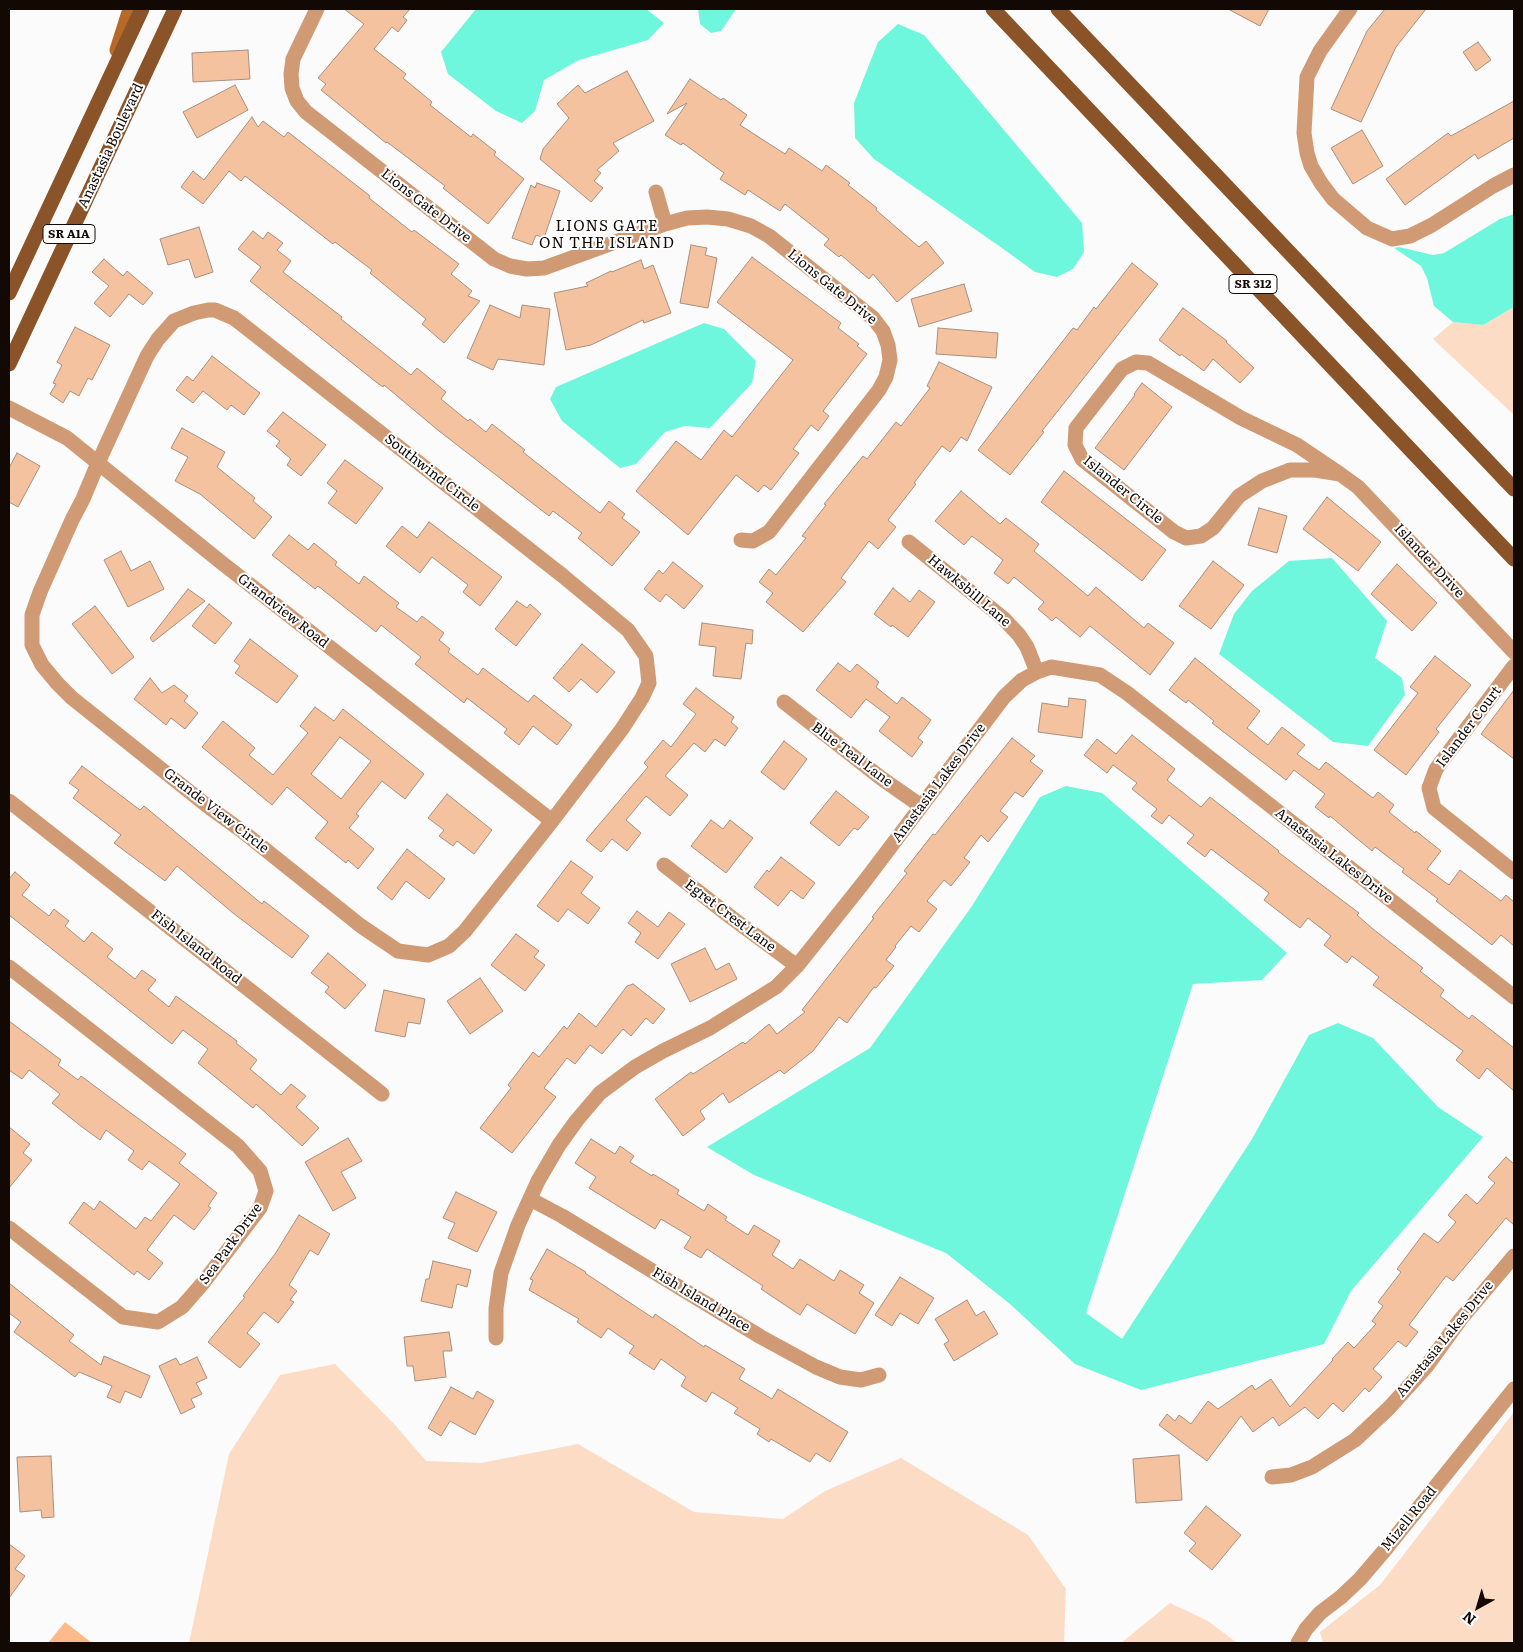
<!DOCTYPE html>
<style>
body{margin:0}
#map{position:relative;width:1523px;height:1652px;overflow:hidden;background:#fbfbfb;font-family:Literata,serif}
canvas{display:block}
.frame{position:absolute;inset:0;border:10px solid #120904;pointer-events:none}
.north{position:absolute;left:1453px;top:1582px;width:50px;height:50px;-webkit-text-stroke:4px #fff;paint-order:stroke;rotate:219deg;font-size:14px;font-weight:700;line-height:20px;text-align:center;color:#120904}
.north::after{content:'';display:block;margin:auto;width:18px;height:22px;background:#120904;clip-path:polygon(50% 0,100% 100%,50% 72%,0 100%)}
</style>
<div id="map">
<canvas width="1523" height="1652"></canvas>
<div class="frame"></div>
<div class="north">N</div>
</div>
<script>
const ctx = document.querySelector('canvas').getContext('2d');
ctx.lineJoin = 'round';
function fillPath(path, color) {
  ctx.fillStyle = color;
  ctx.fill(path, 'evenodd');
}
function poly(rows) {
  const path = new Path2D();
  for (const r of rows) {
    path.moveTo(r[0], r[1]);
    for (let i = 2; i < r.length; i += 2) path.lineTo(r[i], r[i + 1]);
  }
  return path;
}
function stroke(path, color, width, dash) {
  ctx.strokeStyle = color;
  ctx.lineWidth = width;
  ctx.lineCap = dash ? 'butt' : 'round';
  ctx.setLineDash(dash || []);
  ctx.stroke(path);
}
function label(font, color, halo, rows, align = 'center') {
  ctx.font = font + ' Literata,serif';
  ctx.lineWidth = 4;
  ctx.setLineDash([]);
  ctx.textBaseline = 'middle';
  ctx.strokeStyle = halo;
  ctx.fillStyle = color;
  for (const [text, x, y, turn = 0] of rows) {
    ctx.save();
    ctx.translate(x, y);
    ctx.rotate((+turn || 0) * Math.PI / 180);
    ctx.textAlign = isNaN(turn) ? turn : align;
    if (halo) ctx.strokeText(text, 0, 0);
    ctx.fillText(text, 0, 0);
    ctx.restore();
  }
}
const green = poly([
 [1514,307,1514,415,1433,339,1453,322,1483,325],
 [335,1364,396,1426,426,1461,481,1463,578,1444,694,1512,783,1519,825,1491,901,1458,1028,1535,1066,1589,1064,1641,1067,1643,189,1643,229,1454,280,1375],
 [1514,1412,1514,1643,1323,1643,1320,1632,1380,1585],
 [1170,1603,1208,1621,1237,1643,1121,1643]
]);
const forest = poly([
 [65,1622,92,1643,48,1643]
]);
const water = poly([
 [476,9,646,9,664,23,648,40,579,60,544,80,535,111,522,123,496,111,448,74,441,52],
 [698,9,736,9,721,31,711,33,700,24],
 [898,24,924,35,1082,223,1084,252,1073,269,1057,277,1035,272,1002,248,874,159,855,138,854,103,878,42],
 [1514,214,1514,307,1483,325,1453,322,1434,306,1427,278,1421,266,1394,248,1399,247,1433,255,1444,253,1500,219],
 [704,323,724,329,756,361,752,383,710,428,685,426,665,432,636,464,620,468,562,421,550,399,556,387],
 [1332,558,1387,621,1375,658,1402,678,1405,695,1368,746,1333,742,1219,654,1234,614,1252,591,1289,561],
 [1066,786,1102,793,1287,953,1262,980,1193,984,1086,1313,1122,1339,1252,1139,1309,1035,1338,1023,1373,1038,1438,1107,1483,1137,1351,1291,1324,1344,1141,1390,1075,1364,1010,1304,946,1253,754,1175,707,1147,870,1048,972,906,1040,797]
]);
const building = poly([
 [344,9,410,9,403,17,407,20,398,32,392,27,374,49,406,74,403,78,432,102,430,105,471,137,473,134,496,152,494,155,524,179,488,224,443,188,445,186,387,142,386,143,321,90,326,84,318,78,364,24,344,9],
 [1228,9,1269,9,1260,26,1228,9],
 [1385,9,1426,9,1396,47,1361,122,1331,109,1367,31,1385,9],
 [1478,42,1491,60,1476,71,1463,52,1478,42],
 [248,50,250,79,193,82,192,53,248,50],
 [627,71,654,121,613,143,619,151,597,170,601,173,594,181,603,188,591,202,540,159,543,149,569,118,557,104,578,85,585,93,627,71],
 [690,79,721,100,723,98,747,115,740,125,785,154,789,148,822,171,826,165,850,183,848,185,877,208,876,210,919,247,926,241,944,263,897,302,873,274,869,279,841,255,839,257,824,245,829,239,785,204,780,211,748,190,745,195,720,179,724,173,683,143,681,145,665,135,687,103,667,114,690,79],
 [235,85,248,110,197,138,183,112,235,85],
 [1514,101,1514,138,1478,159,1475,154,1405,205,1386,179,1448,133,1451,136,1514,101],
 [252,117,258,127,263,121,284,137,288,132,370,196,369,198,412,232,414,230,459,264,451,274,472,291,468,296,480,301,444,343,422,324,426,319,370,273,372,270,335,242,333,244,245,176,241,181,229,171,203,204,181,187,193,171,204,180,252,117],
 [1362,130,1383,166,1353,184,1331,148,1362,130],
 [537,183,560,191,544,238,536,235,532,245,512,238,531,185,535,188,537,183],
 [199,227,213,272,195,278,189,259,168,265,160,239,199,227],
 [253,231,263,239,268,232,283,243,277,250,291,261,283,272,342,317,341,319,411,375,417,368,446,392,441,399,468,421,470,419,486,432,492,424,525,450,523,452,600,513,609,501,625,514,622,518,640,532,612,566,578,538,582,533,553,511,549,516,439,431,384,385,383,387,376,382,250,281,261,267,238,249,253,231],
 [691,245,707,248,705,255,717,258,708,308,680,303,691,245],
 [752,257,841,323,838,328,859,344,857,346,867,354,823,411,829,416,818,431,811,425,793,449,799,453,771,490,764,485,758,492,736,475,688,535,636,491,676,441,701,460,724,430,732,437,793,360,717,302,752,257],
 [104,259,123,276,127,271,153,293,143,305,129,294,110,317,94,303,109,286,92,272,104,259],
 [641,260,644,269,653,265,671,313,644,323,643,320,591,345,566,350,554,293,588,286,586,283,611,271,612,272,641,260],
 [1132,263,1158,284,1042,431,1044,432,1010,475,978,450,1073,328,1077,330,1094,307,1096,309,1132,263],
 [964,284,972,311,919,327,911,299,964,284],
 [490,305,520,318,522,305,550,309,544,365,498,359,493,370,467,358,490,305],
 [1183,308,1227,341,1226,342,1254,368,1240,383,1213,359,1204,371,1181,354,1180,356,1159,340,1183,308],
 [75,327,110,345,92,380,88,378,79,396,70,391,63,403,50,394,56,384,53,383,62,365,57,362,75,327],
 [938,328,998,333,996,358,936,354,938,328],
 [212,356,260,393,244,415,231,405,227,410,203,391,193,403,176,390,187,376,193,381,212,356],
 [939,362,992,387,967,441,961,437,950,452,942,446,914,483,916,484,888,520,896,527,878,549,869,541,841,578,846,582,803,632,766,602,773,593,759,582,769,569,776,575,806,538,802,536,826,505,824,504,863,456,867,459,896,422,901,426,930,388,927,386,939,362],
 [1142,383,1172,407,1124,470,1095,448,1135,395,1134,394,1142,383],
 [283,412,326,445,301,476,287,465,291,459,276,446,280,441,267,431,283,412],
 [182,428,225,452,217,467,255,498,253,501,272,517,254,539,200,494,175,481,188,457,171,448,182,428],
 [17,453,40,466,18,507,9,502,9,468,17,453],
 [345,460,383,488,356,524,328,503,337,491,327,483,345,460],
 [1064,471,1166,550,1142,581,1041,502,1064,471],
 [961,491,1000,524,1006,518,1039,544,1034,551,1088,596,1096,587,1144,628,1148,623,1174,643,1150,675,1090,626,1080,637,1056,617,1052,621,1038,609,1044,602,1014,577,1008,584,994,573,1003,560,972,536,964,545,935,521,961,491],
 [1327,497,1381,542,1358,571,1303,529,1327,497],
 [1259,508,1287,516,1277,553,1248,545,1259,508],
 [429,522,502,577,480,606,463,592,468,585,432,557,420,573,386,546,402,526,417,538,429,522],
 [289,535,308,550,314,543,337,562,335,565,359,584,364,576,399,603,396,607,417,622,422,616,444,633,439,640,450,649,448,652,478,675,483,668,528,702,534,695,572,725,557,745,533,726,519,745,504,733,507,729,467,698,464,703,415,664,421,657,381,625,376,632,318,586,315,589,272,555,289,535],
 [121,551,131,571,150,561,164,589,128,607,104,560,121,551],
 [1213,561,1244,585,1211,629,1179,606,1213,561],
 [673,562,703,586,684,609,666,594,660,602,644,589,659,570,663,574,673,562],
 [1397,564,1437,603,1412,631,1371,594,1397,564],
 [893,588,910,602,919,590,935,602,908,637,892,625,891,627,874,614,893,588],
 [188,589,205,601,153,642,150,638,188,589],
 [517,601,527,608,530,604,541,614,516,646,495,629,517,601],
 [209,604,232,623,215,644,192,626,209,604],
 [95,606,134,657,112,674,72,624,95,606],
 [702,623,753,630,752,644,746,643,741,679,713,676,716,647,699,645,702,623],
 [250,639,298,676,277,703,235,673,240,666,234,661,250,639],
 [582,644,615,672,597,693,581,679,569,692,553,678,582,644],
 [1435,656,1471,685,1436,729,1439,732,1406,775,1374,750,1418,693,1410,687,1435,656],
 [1195,658,1260,711,1247,728,1268,745,1282,727,1305,745,1297,754,1319,770,1326,762,1373,798,1378,792,1394,805,1389,812,1415,833,1416,831,1441,851,1427,869,1449,885,1460,870,1501,901,1506,895,1514,902,1514,946,1501,935,1492,945,1436,901,1438,899,1402,872,1404,869,1375,847,1372,851,1330,816,1329,818,1315,807,1325,794,1294,770,1286,780,1212,723,1214,721,1188,700,1186,703,1169,690,1195,658],
 [838,663,850,672,857,664,879,682,876,687,897,704,902,697,931,720,918,738,923,742,912,757,879,731,890,717,866,699,851,718,816,690,838,663],
 [150,678,162,693,174,685,188,696,184,701,198,713,185,729,171,718,166,725,134,699,150,678],
 [696,688,734,717,731,722,738,728,725,746,715,739,705,752,694,743,665,776,688,795,670,816,646,796,626,820,641,833,627,851,612,839,601,852,586,840,648,767,644,763,663,740,671,747,696,714,683,704,696,688],
 [1514,690,1514,759,1481,734,1514,690],
 [1069,698,1086,700,1082,738,1038,732,1042,703,1068,707,1069,698],
 [315,707,334,721,343,709,424,774,405,799,382,781,356,814,359,816,349,828,374,849,358,869,348,860,346,863,315,838,328,822,287,787,272,805,202,747,223,721,255,748,249,755,273,775,308,733,300,726,315,707],
 [340,737,371,761,341,799,311,774,340,737],
 [1132,735,1175,769,1167,780,1201,807,1210,797,1279,851,1278,852,1359,913,1357,915,1373,929,1423,968,1420,971,1444,990,1440,996,1469,1019,1472,1015,1514,1048,1514,1091,1487,1068,1479,1079,1456,1060,1463,1051,1373,985,1379,977,1352,956,1347,963,1324,945,1331,936,1308,918,1300,928,1264,900,1269,893,1211,849,1205,857,1187,843,1194,835,1169,815,1162,824,1151,816,1157,809,1132,789,1137,783,1113,765,1107,773,1084,755,1097,739,1116,754,1132,735],
 [1012,738,1035,756,1030,761,1043,771,1023,797,1015,792,1000,811,1008,817,988,842,981,835,964,858,970,862,951,886,944,880,927,901,937,909,919,932,911,926,895,946,896,947,886,960,894,966,876,988,874,987,847,1023,839,1017,813,1051,784,1074,780,1070,729,1103,723,1093,700,1111,705,1119,683,1136,655,1099,691,1072,693,1074,743,1042,745,1044,769,1024,777,1034,805,1012,802,1010,874,918,872,917,907,873,904,871,933,834,935,835,1012,738],
 [784,741,807,759,784,790,761,772,784,741],
 [82,766,140,810,144,806,262,904,264,901,309,936,292,958,233,913,177,866,165,881,114,843,121,835,73,798,79,790,69,783,82,766],
 [836,791,869,817,858,830,854,828,839,846,810,823,836,791],
 [447,794,492,830,474,854,457,841,453,846,439,836,444,830,428,818,447,794],
 [711,820,723,829,730,820,753,838,726,873,691,846,711,820],
 [407,849,445,879,429,899,406,881,392,900,377,888,407,849],
 [781,857,815,883,803,899,791,890,778,906,754,887,767,870,769,872,781,857],
 [571,861,593,877,581,893,600,908,588,924,568,909,558,922,537,906,571,861],
 [15,872,30,885,22,895,49,916,54,909,69,921,65,926,84,942,92,932,113,949,107,957,135,979,142,970,156,980,148,990,169,1007,176,996,237,1041,236,1043,257,1060,250,1069,281,1095,291,1084,306,1096,296,1107,319,1128,302,1146,256,1104,253,1108,198,1063,208,1049,183,1030,172,1044,9,915,9,879,15,872],
 [637,911,658,927,669,912,685,924,658,959,635,942,641,933,628,923,637,911],
 [516,934,539,951,534,957,545,965,525,991,491,965,516,934],
 [705,948,716,970,729,963,737,979,690,1002,671,964,705,948],
 [328,953,366,985,345,1009,325,992,329,987,311,973,328,953],
 [480,978,503,1011,470,1034,447,1001,480,978],
 [633,984,665,1009,653,1024,646,1018,631,1036,623,1029,602,1054,590,1045,575,1064,567,1058,544,1088,556,1097,512,1153,480,1128,511,1088,508,1085,533,1052,539,1057,564,1026,567,1029,579,1013,596,1027,627,986,633,984],
 [384,990,425,999,420,1024,408,1022,405,1037,375,1031,384,990],
 [9,1021,61,1060,58,1065,78,1080,81,1076,186,1154,179,1163,217,1193,208,1206,211,1208,194,1230,174,1215,147,1250,163,1263,149,1280,137,1271,134,1275,69,1223,84,1202,94,1210,100,1201,136,1229,145,1217,151,1221,180,1184,149,1161,142,1170,128,1160,134,1151,106,1130,100,1140,82,1127,52,1103,60,1094,29,1070,22,1079,9,1070,9,1021],
 [9,1127,30,1144,23,1153,32,1160,9,1188,9,1127],
 [348,1138,362,1161,341,1172,356,1198,333,1211,305,1162,348,1138],
 [591,1139,615,1154,620,1146,634,1156,630,1162,652,1176,653,1174,679,1190,677,1194,704,1211,708,1204,727,1217,725,1220,748,1235,754,1225,780,1241,772,1255,793,1269,800,1259,834,1281,840,1270,864,1285,859,1293,874,1303,855,1334,807,1304,800,1315,761,1289,763,1286,707,1249,701,1258,684,1248,691,1237,661,1219,655,1229,589,1188,596,1177,575,1163,591,1139],
 [1506,1157,1514,1164,1514,1225,1506,1218,1453,1281,1446,1276,1409,1325,1418,1332,1406,1347,1398,1341,1373,1369,1382,1377,1369,1392,1365,1388,1343,1412,1333,1403,1318,1419,1305,1407,1279,1426,1273,1417,1253,1432,1241,1416,1207,1461,1159,1425,1167,1414,1175,1421,1179,1415,1191,1424,1208,1401,1218,1409,1252,1385,1255,1390,1271,1379,1290,1407,1333,1360,1332,1359,1348,1342,1354,1348,1376,1324,1372,1321,1383,1306,1378,1302,1401,1272,1397,1269,1424,1233,1438,1243,1456,1222,1448,1215,1466,1194,1477,1204,1495,1183,1488,1177,1506,1157],
 [456,1192,497,1212,477,1252,448,1238,455,1223,443,1218,456,1192],
 [299,1215,330,1234,318,1255,310,1250,289,1285,297,1291,290,1300,294,1302,278,1323,264,1312,247,1333,260,1344,240,1368,208,1342,245,1297,243,1296,275,1254,299,1215],
 [547,1249,586,1272,585,1273,653,1318,655,1314,704,1347,705,1345,745,1369,739,1379,772,1399,778,1389,848,1432,830,1462,816,1453,810,1462,771,1439,769,1442,757,1434,760,1429,734,1413,738,1408,712,1392,706,1402,681,1386,686,1377,661,1359,654,1370,629,1353,634,1346,608,1328,601,1338,577,1322,579,1319,529,1290,533,1280,530,1279,547,1249],
 [433,1261,471,1270,467,1287,457,1284,452,1308,421,1301,426,1279,429,1279,433,1261],
 [900,1277,934,1298,918,1324,900,1313,892,1326,875,1315,900,1277],
 [9,1283,74,1335,69,1341,101,1365,104,1356,150,1376,141,1398,125,1391,120,1403,107,1397,112,1386,79,1372,75,1377,14,1332,21,1322,9,1313,9,1283],
 [967,1300,976,1316,984,1311,998,1334,954,1361,944,1344,949,1341,935,1319,967,1300],
 [449,1332,452,1351,443,1351,446,1377,415,1381,413,1366,407,1366,404,1337,449,1332],
 [197,1357,207,1378,196,1383,202,1394,191,1399,195,1407,181,1414,159,1366,176,1358,180,1365,197,1357],
 [451,1387,473,1399,477,1391,494,1401,475,1435,450,1421,441,1436,428,1428,451,1387],
 [1179,1455,1182,1500,1136,1503,1133,1459,1179,1455],
 [51,1456,54,1517,42,1518,41,1510,20,1512,17,1457,51,1456],
 [1206,1506,1241,1535,1212,1570,1189,1551,1196,1543,1184,1533,1206,1506],
 [9,1544,25,1556,15,1569,25,1576,9,1598,9,1544]
]);
const minor = poly([
 [317,9,293,59,291,74,292,88,297,101,306,112,494,259,510,266,527,269,544,268,665,224,687,218,707,217,728,219,751,226,769,236,873,318,883,331,888,345,890,360,886,377,879,390,769,532,753,541,741,540],
 [1350,9,1320,51,1307,77,1304,133,1307,153,1311,166,1321,183,1333,199,1367,228,1392,239,1410,236,1432,225,1493,186,1514,175],
 [656,192,665,224],
 [208,310,215,310,234,318,563,576,628,630,646,656,649,683,642,698,622,729,552,821,465,931,449,946,428,955,398,951,361,926,242,831,210,808,72,698,57,683,42,665,32,645,32,615,40,592,72,520,83,499,98,463,147,356,158,339,174,321,194,313,208,310],
 [9,408,67,438,222,563,552,821],
 [1340,474,1315,470,1290,470,1262,481,1239,496,1213,528,1201,536,1186,538,1174,532,1082,459,1075,445,1076,428,1122,369,1136,362,1148,363,1241,418,1297,445,1340,474,1358,487,1514,652],
 [909,542,1003,618,1019,635,1027,647,1037,672],
 [1514,666,1436,769,1429,788,1434,808,1514,872],
 [784,702,881,778,921,806],
 [9,801,382,1094],
 [664,865,732,918,797,966],
 [9,967,238,1146,260,1171,266,1191,260,1208,203,1283,182,1307,158,1322,123,1317,9,1228],
 [530,1199,562,1216,761,1337,816,1367,840,1377,861,1380,879,1375],
 [496,1338,496,1308,501,1273,518,1225,538,1181,559,1145,577,1120,600,1093,635,1067,663,1051,710,1028,776,987,797,966,864,882,1004,697,1022,680,1037,672,1051,667,1100,675,1127,693,1514,997],
 [1272,1477,1291,1475,1312,1467,1355,1440,1389,1408,1426,1367,1460,1320,1514,1256],
 [1298,1643,1306,1629,1320,1613,1341,1597,1360,1579,1384,1551,1514,1389]
]);
const secondary = poly([
 [117,50,130,9]
]);
const primary = poly([
 [993,9,1514,559],
 [1058,9,1514,489],
 [9,293,142,9],
 [9,364,175,9]
]);
const shields = [
 [69,234,52],
 [1253,284,48]
];
const shieldNames = [
 ["SR A1A",69,234],
 ["SR 312",1253,284]
];
const streetNames = [
 ["Anastasia Boulevard",111,146,-65],
 ["Lions Gate Drive",426,206,38],
 ["Lions Gate Drive",832,287,39],
 ["Southwind Circle",432,473,38],
 ["Islander Circle",1123,490,39],
 ["Islander Drive",1429,561,47],
 ["Hawksbill Lane",969,591,40],
 ["Grandview Road",283,611,38],
 ["Islander Court",1469,727,-53],
 ["Blue Teal Lane",852,755,37],
 ["Anastasia Lakes Drive",939,783,-53],
 ["Grande View Circle",216,811,38],
 ["Anastasia Lakes Drive",1334,856,38],
 ["Egret Crest Lane",730,916,37],
 ["Fish Island Road",196,947,38],
 ["Sea Park Drive",231,1244,-54],
 ["Fish Island Place",701,1300,31],
 ["Anastasia Lakes Drive",1445,1339,-51],
 ["Mizell Road",1409,1519,-51]
];
const neighbourhoodNames = [
 ["LIONS GATE",607,227],
 ["ON THE ISLAND",607,244]
];
fillPath(green, '#fddcc5');
fillPath(forest, '#feba8b');
fillPath(water, '#6ff7dd');
fillPath(building, '#f5c29f');
stroke(building, '#a88f7e', 1);
stroke(minor, '#d09a74', 15);
stroke(secondary, '#b76928', 15);
stroke(primary, '#8b5328', 15);
for (const [x, y, w] of shields) {
  const box = new Path2D();
  box.roundRect(x - w / 2, y - 9.5, w, 19, 4);
  ctx.fillStyle = '#fff';
  ctx.fill(box);
  stroke(box, '#120904', 1);
}
label('bold 12px', '#120904', null, shieldNames);
label('14px', '#120904', '#fff', streetNames);
ctx.letterSpacing = '1px';
label('15px', '#120904', '#fff', neighbourhoodNames);
ctx.letterSpacing = '0px';
</script>
